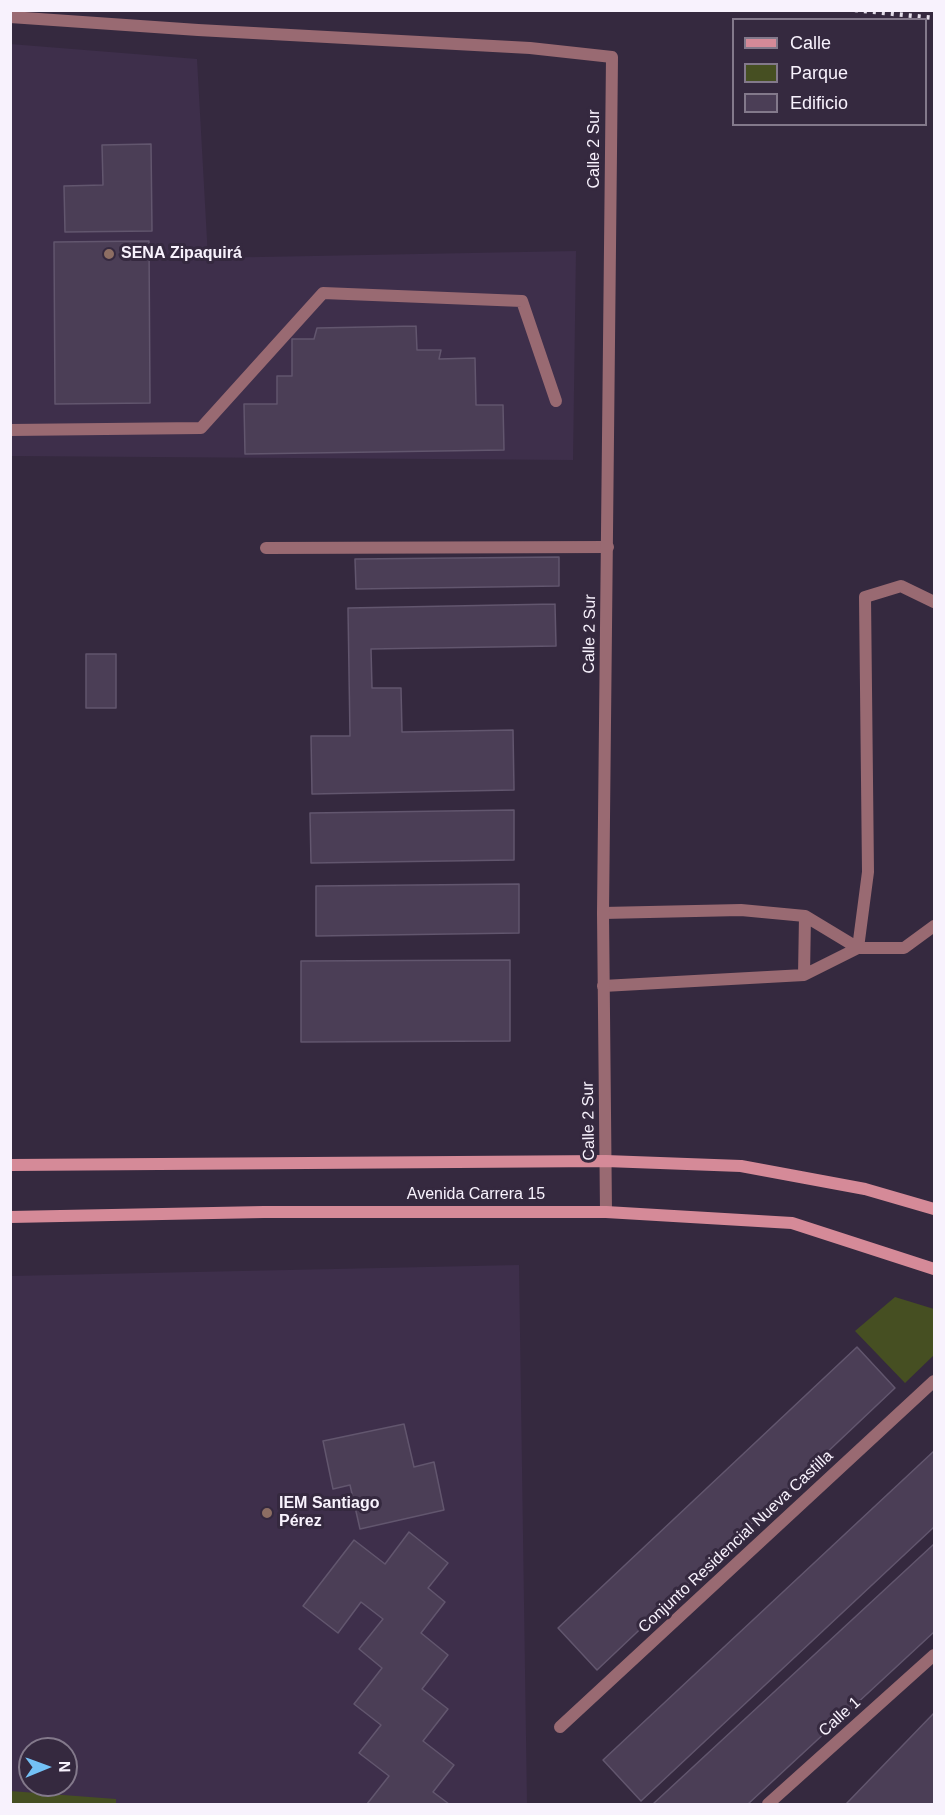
<!DOCTYPE html>
<meta charset="utf-8">
<style>
body{margin:0}
#map{position:relative;width:945px;height:1815px;overflow:hidden;background:#35293f;font-family:Helvetica,sans-serif}
canvas{display:block}
.frame{position:absolute;inset:0;border:12px solid #f8f2fd;pointer-events:none}
.legend{position:absolute;left:732px;top:18px;width:195px;height:108px;box-sizing:border-box;background:#35293f;border:2px solid #83798b;margin:0;padding:8px 10px;list-style:none;font-size:18px;color:#f8f2fd}
.legend li{display:flex;align-items:center;gap:12px;height:30px}
.legend b{width:30px;border:2px solid #83798b}
.north{position:absolute;left:18px;top:1737px;width:60px;height:60px;box-sizing:border-box;background:#35293f;border:2px solid #83798b;border-radius:50%;rotate:89deg;font-size:16px;font-weight:700;line-height:24px;text-align:center;color:#f8f2fd}
.north::after{content:'';display:block;margin:auto;width:21px;height:27px;background:#73c1f6;clip-path:polygon(50% 0,100% 100%,50% 72%,0 100%)}
</style>
<div id="map">
<canvas width="945" height="1815"></canvas>
<div class="frame"></div>
<ul class="legend">
<li><b style="height:8px;background:#d58a98"></b>Calle</li>
<li><b style="height:16px;background:#464f22"></b>Parque</li>
<li><b style="height:16px;background:#4b3e56"></b>Edificio</li>
</ul>
<div class="north">N</div>
</div>
<script>
const ctx = document.querySelector('canvas').getContext('2d');
ctx.lineJoin = 'round';
function fillPath(path, color) {
  ctx.fillStyle = color;
  ctx.fill(path, 'evenodd');
}
function poly(rows) {
  const path = new Path2D();
  for (const r of rows) {
    path.moveTo(r[0], r[1]);
    for (let i = 2; i < r.length; i += 2) path.lineTo(r[i], r[i + 1]);
  }
  return path;
}
function stroke(path, color, width, dash) {
  ctx.strokeStyle = color;
  ctx.lineWidth = width;
  ctx.lineCap = dash ? 'butt' : 'round';
  ctx.setLineDash(dash || []);
  ctx.stroke(path);
}
function label(font, color, halo, rows, align = 'center') {
  ctx.font = font + ' Helvetica,sans-serif';
  ctx.lineWidth = 6;
  ctx.setLineDash([]);
  ctx.textBaseline = 'middle';
  ctx.strokeStyle = halo;
  ctx.fillStyle = color;
  for (const [text, x, y, turn = 0] of rows) {
    ctx.save();
    ctx.translate(x, y);
    ctx.rotate((+turn || 0) * Math.PI / 180);
    ctx.textAlign = isNaN(turn) ? turn : align;
    if (halo) ctx.strokeText(text, 0, 0);
    ctx.fillText(text, 0, 0);
    ctx.restore();
  }
}
const built = poly([
 [10,44,197,59,208,258,576,251,573,460,11,456],
 [519,1265,527,1804,11,1804,10,1276],
 [30,1749,66,1749,66,1785,30,1785]
]);
const green = poly([
 [895,1297,934,1309,934,1355,905,1383,855,1331],
 [10,1791,116,1799,116,1804,11,1804]
]);
const building = poly([
 [151,144,152,231,65,232,64,186,103,185,102,145,151,144],
 [149,241,150,403,55,404,54,242,149,241],
 [416,326,417,350,441,350,439,359,475,358,476,405,503,405,504,450,245,454,244,404,277,404,277,376,292,376,292,339,314,339,317,328,416,326],
 [559,557,559,586,356,589,355,559,559,557],
 [555,604,556,646,371,649,372,688,401,688,402,732,513,730,514,790,312,794,311,736,350,736,348,608,555,604],
 [86,654,116,654,116,708,86,708,86,654],
 [514,810,514,860,311,863,310,813,514,810],
 [519,884,519,933,316,936,316,886,519,884],
 [510,960,510,1041,301,1042,301,961,510,960],
 [857,1347,895,1388,597,1670,558,1628,857,1347],
 [404,1424,414,1467,434,1462,444,1510,360,1529,350,1485,333,1489,323,1441,404,1424],
 [934,1451,934,1527,641,1801,603,1760,934,1451],
 [409,1532,448,1563,428,1588,445,1602,421,1633,448,1655,422,1689,448,1709,423,1741,454,1765,433,1792,449,1804,367,1804,389,1776,359,1753,381,1725,354,1704,382,1668,359,1649,383,1619,361,1602,338,1633,303,1606,354,1540,385,1564,409,1532],
 [934,1544,934,1632,748,1804,653,1804,934,1544],
 [934,1713,934,1804,846,1804,934,1713]
]);
const service = poly([
 [10,430,201,428,323,293,522,301,556,401],
 [266,548,608,547],
 [603,913,741,910,805,916,858,948],
 [858,948,868,872,865,597,901,586,934,602],
 [804,975,805,916],
 [603,986,804,975,858,948,904,948,934,926],
 [560,1727,934,1381]
]);
const minor = poly([
 [10,17,198,30,530,48,612,57,603,913,606,1212],
 [768,1804,934,1655]
]);
const secondary = poly([
 [10,1165,606,1161,741,1166,865,1189,934,1209],
 [10,1217,264,1212,606,1212,792,1223,934,1269]
]);
const rail = poly([
 [855,10,934,18]
]);
const markers = [
 [109,254,6,"#8d6e63"],
 [267,1513,6,"#8d6e63"]
];
const streetNames = [
 ["Calle 2 Sur",595,149,-90],
 ["Calle 2 Sur",590,634,-89],
 ["Calle 2 Sur",589,1121,-91],
 ["Avenida Carrera 15",476,1195],
 ["Conjunto Residencial Nueva Castilla",736,1542,-43],
 ["Calle 1",840,1717,-42]
];
const poiNames = [
 ["SENA Zipaquirá",121,254],
 ["IEM Santiago",279,1504],
 ["Pérez",279,1522]
];
fillPath(built, '#3e2f4b');
fillPath(green, '#464f22');
fillPath(building, '#4b3e56');
stroke(building, '#62566e', 1.5);
stroke(service, '#996a72', 12);
stroke(minor, '#996a72', 12);
stroke(secondary, '#d58a98', 12);
stroke(rail, '#e4deea', 4.5, [3, 6]);
for (const [x, y, r, color] of markers) {
  const dot = new Path2D();
  dot.arc(x, y, r, 0, 2 * Math.PI);
  ctx.fillStyle = color;
  ctx.fill(dot);
  stroke(dot, '#35293f', 2);
}
label('16px', '#f8f2fd', '#35293f', streetNames);
label('bold 16px', '#f8f2fd', '#35293f', poiNames, 'left');
</script>
